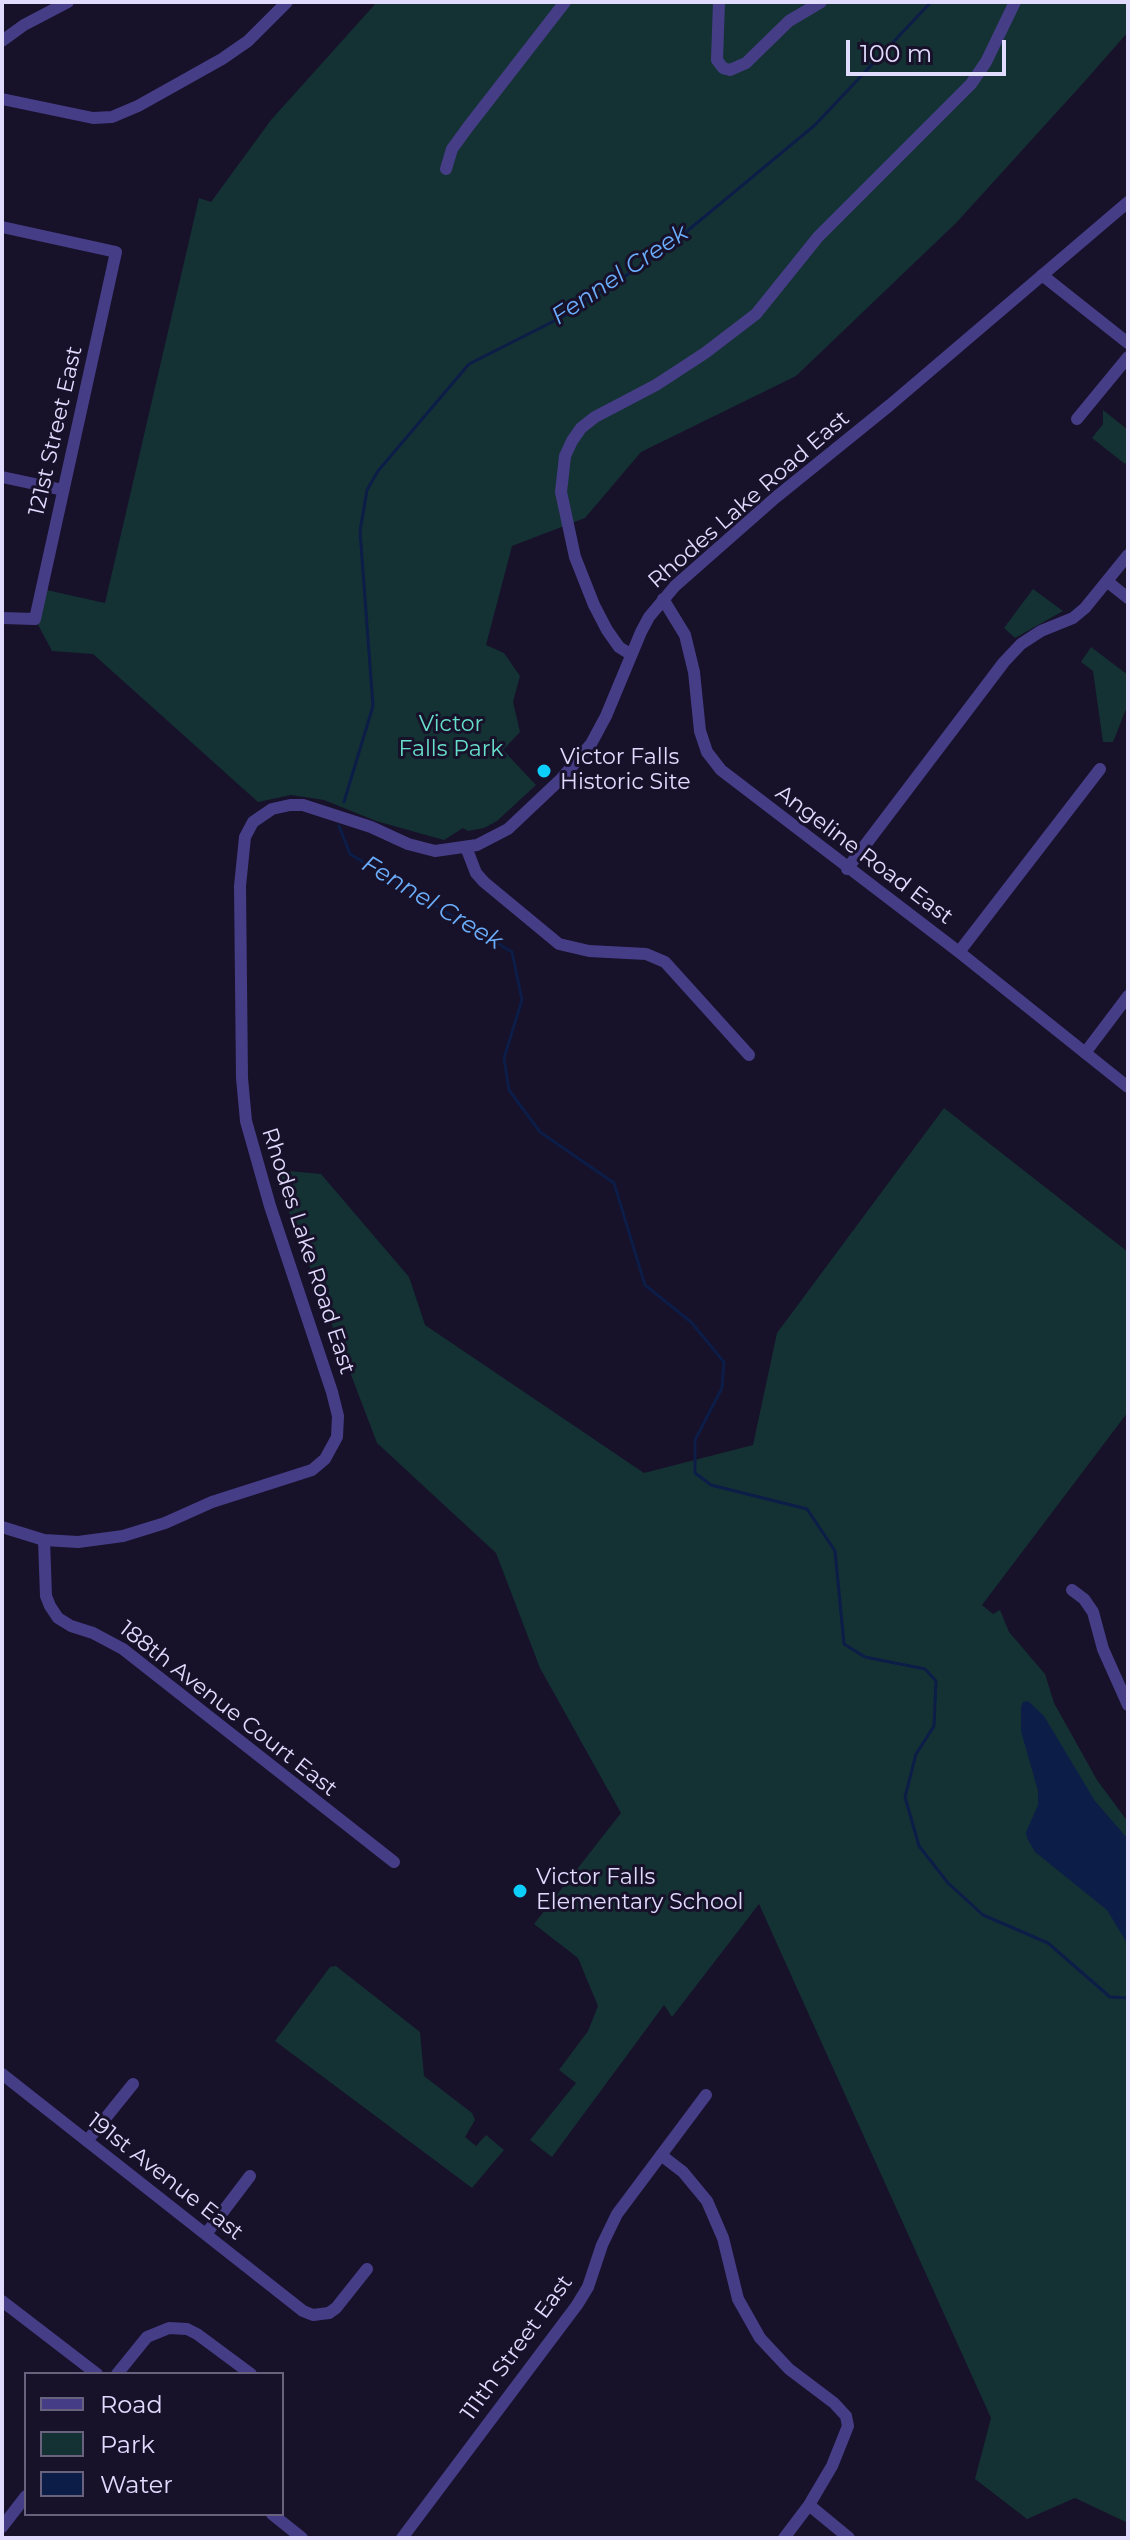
<!DOCTYPE html>
<style>
body{margin:0}
#map{position:relative;width:1130px;height:2540px;overflow:hidden;background:#17112a;font-family:Montserrat,sans-serif}
canvas{display:block}
.frame{position:absolute;inset:0;border:4px solid #e1dbfe;pointer-events:none}
.legend{position:absolute;left:24px;top:2372px;width:260px;height:144px;box-sizing:border-box;background:#17112a;border:2px solid #68627f;margin:0;padding:10px 14px;list-style:none;font-size:24px;color:#e1dbfe}
.legend li{display:flex;align-items:center;gap:16px;height:40px}
.legend b{width:40px;border:2px solid #68627f}
.scale{position:absolute;left:846px;top:40px;width:160px;height:36px;box-sizing:border-box;border:4px solid #e1dbfe;border-top:0;padding-left:10px;font-size:24px;line-height:28px;white-space:nowrap;color:#e1dbfe;-webkit-text-stroke:6px #17112a;paint-order:stroke}
</style>
<div id="map">
<canvas width="1130" height="2540"></canvas>
<div class="frame"></div>
<ul class="legend">
<li><b style="height:10px;background:#463d87"></b>Road</li>
<li><b style="height:22px;background:#143234"></b>Park</li>
<li><b style="height:22px;background:#0c1d48"></b>Water</li>
</ul>
<div class="scale">100 m</div>
</div>
<script>
const ctx = document.querySelector('canvas').getContext('2d');
ctx.lineJoin = 'round';
function fillPath(path, color) {
  ctx.fillStyle = color;
  ctx.fill(path, 'evenodd');
}
function poly(rows) {
  const path = new Path2D();
  for (const r of rows) {
    path.moveTo(r[0], r[1]);
    for (let i = 2; i < r.length; i += 2) path.lineTo(r[i], r[i + 1]);
  }
  return path;
}
function stroke(path, color, width, dash) {
  ctx.strokeStyle = color;
  ctx.lineWidth = width;
  ctx.lineCap = dash ? 'butt' : 'round';
  ctx.setLineDash(dash || []);
  ctx.stroke(path);
}
function label(font, color, halo, rows, align = 'center') {
  ctx.font = font + ' Montserrat,sans-serif';
  ctx.lineWidth = 6;
  ctx.setLineDash([]);
  ctx.textBaseline = 'middle';
  ctx.strokeStyle = halo;
  ctx.fillStyle = color;
  for (const [text, x, y, turn = 0] of rows) {
    ctx.save();
    ctx.translate(x, y);
    ctx.rotate((+turn || 0) * Math.PI / 180);
    ctx.textAlign = isNaN(turn) ? turn : align;
    if (halo) ctx.strokeText(text, 0, 0);
    ctx.fillText(text, 0, 0);
    ctx.restore();
  }
}
const green = poly([
 [377,2,1128,2,1128,32,1085,81,957,222,796,376,641,452,585,518,512,546,486,645,504,653,520,676,513,702,520,732,503,750,536,785,497,821,484,828,468,831,463,828,444,840,376,821,324,800,291,795,258,802,93,654,52,651,35,619,42,589,105,603,199,198,211,202,271,120],
 [1103,410,1128,430,1128,460,1125,464,1092,438,1103,424],
 [1033,589,1063,611,1015,638,1004,628],
 [1091,647,1128,675,1128,704,1113,742,1103,742,1093,671,1081,662],
 [944,1108,1128,1252,1128,1412,982,1605,993,1614,1000,1610,1009,1632,1045,1674,1054,1703,1097,1780,1128,1822,1128,2523,1075,2498,1027,2519,975,2479,991,2418,759,1904,672,2017,664,2005,552,2157,530,2140,576,2083,559,2070,588,2031,598,2006,578,1958,534,1924,621,1813,540,1668,496,1553,377,1443,279,1186,278,1170,321,1174,409,1277,425,1325,644,1473,753,1445,777,1333],
 [336,1966,420,2032,424,2076,472,2113,475,2120,465,2137,476,2146,486,2135,504,2150,472,2188,275,2041,330,1967]
]);
const water = poly([
 [1028,1701,1044,1716,1095,1801,1128,1839,1128,1945,1107,1910,1035,1852,1027,1838,1026,1832,1038,1805,1038,1791,1021,1731,1021,1707,1023,1702]
]);
const stream = poly([
 [344,802,373,706,360,531,367,490,378,471,469,364,564,316,662,252,815,125,931,2],
 [339,826,350,854,512,952,522,1000,504,1058,509,1090,540,1132,614,1183,645,1285,691,1322,724,1362,722,1388,695,1440,695,1473,711,1485,807,1509,835,1551,844,1644,865,1657,925,1669,936,1681,934,1726,916,1754,905,1797,919,1846,948,1883,983,1915,1048,1943,1110,1997,1128,1998]
]);
const minor = poly([
 [719,2,717,60,723,68,730,70,746,63,789,21,821,2],
 [2,41,24,25,68,2],
 [2,99,93,118,112,117,138,106,222,59,248,41,287,2],
 [446,169,452,149,468,127,565,2],
 [2,227,116,252,35,619,2,618],
 [1042,275,1128,343],
 [1077,419,1128,357],
 [2,477,63,490],
 [1108,582,1128,598],
 [663,599,685,635,694,672,700,731,707,752,721,770,959,952,1128,1087],
 [630,654,619,647,607,630,594,605,575,557,561,492,565,456,572,441,581,428,595,417,656,385,705,353,756,314,818,237,971,84,986,62,1015,2],
 [466,847,476,873,484,882,559,944,589,951,646,954,665,962,749,1055],
 [847,869,1004,662,1021,644,1041,631,1073,618,1085,608,1128,555],
 [959,952,1100,769],
 [1085,1053,1128,996],
 [2,1527,44,1540,78,1542,123,1536,165,1523,212,1502,312,1470,325,1459,337,1437,338,1416,332,1392,270,1206,246,1121,242,1078,240,886,245,837,253,822,272,809,290,805,303,805,371,827,408,844,435,851,477,845,508,829,562,778,591,744,606,716,641,632,649,617,675,586,775,498,890,405,1128,202],
 [44,1540,46,1596,50,1606,58,1618,71,1626,93,1633,123,1649,394,1862],
 [1072,1590,1084,1599,1093,1612,1103,1649,1128,1705],
 [2,2074,303,2311,313,2315,329,2313,336,2308,367,2269],
 [87,2141,133,2084],
 [661,2155,683,2172,707,2201,723,2238,738,2299,760,2338,789,2369,834,2403,846,2416,848,2426,832,2466,809,2505,784,2538],
 [206,2234,250,2176],
 [2,2301,97,2374],
 [117,2374,147,2337,169,2328,187,2329,197,2334,251,2374],
 [809,2505,849,2538],
 [272,2514,302,2538],
 [2,2527,26,2496],
 [402,2538,577,2305,588,2287,602,2245,617,2214,706,2095]
]);
const markers = [
 [544,771,8,"#0bcffa"],
 [520,1891,8,"#0bcffa"]
];
const streetNames = [
 ["121st Street East",56,431,-77],
 ["Rhodes Lake Road East",749,500,-41],
 ["Angeline Road East",864,855,37],
 ["Rhodes Lake Road East",308,1251,72],
 ["188th Avenue Court East",228,1709,38],
 ["191st Avenue East",165,2177,38],
 ["111th Street East",517,2348,-54]
];
const parkNames = [
 ["Victor",451,725],
 ["Falls Park",451,750]
];
const poiNames = [
 ["Victor Falls",560,758],
 ["Historic Site",560,783],
 ["Victor Falls",536,1878],
 ["Elementary School",536,1903]
];
const waterNames = [
 ["Fennel Creek",620,275,-34],
 ["Fennel Creek",432,903,31]
];
fillPath(green, '#143234');
fillPath(water, '#0c1d48');
stroke(stream, '#0c1d48', 3);
stroke(minor, '#463d87', 12);
for (const [x, y, r, color] of markers) {
  const dot = new Path2D();
  dot.arc(x, y, r, 0, 2 * Math.PI);
  ctx.fillStyle = color;
  ctx.fill(dot);
  stroke(dot, '#17112a', 3);
}
label('22px', '#e1dbfe', '#17112a', streetNames);
label('22px', '#67deca', '#17112a', parkNames);
label('22px', '#e1dbfe', '#17112a', poiNames, 'left');
label('italic 24px', '#6baefc', '#17112a', waterNames);
</script>
